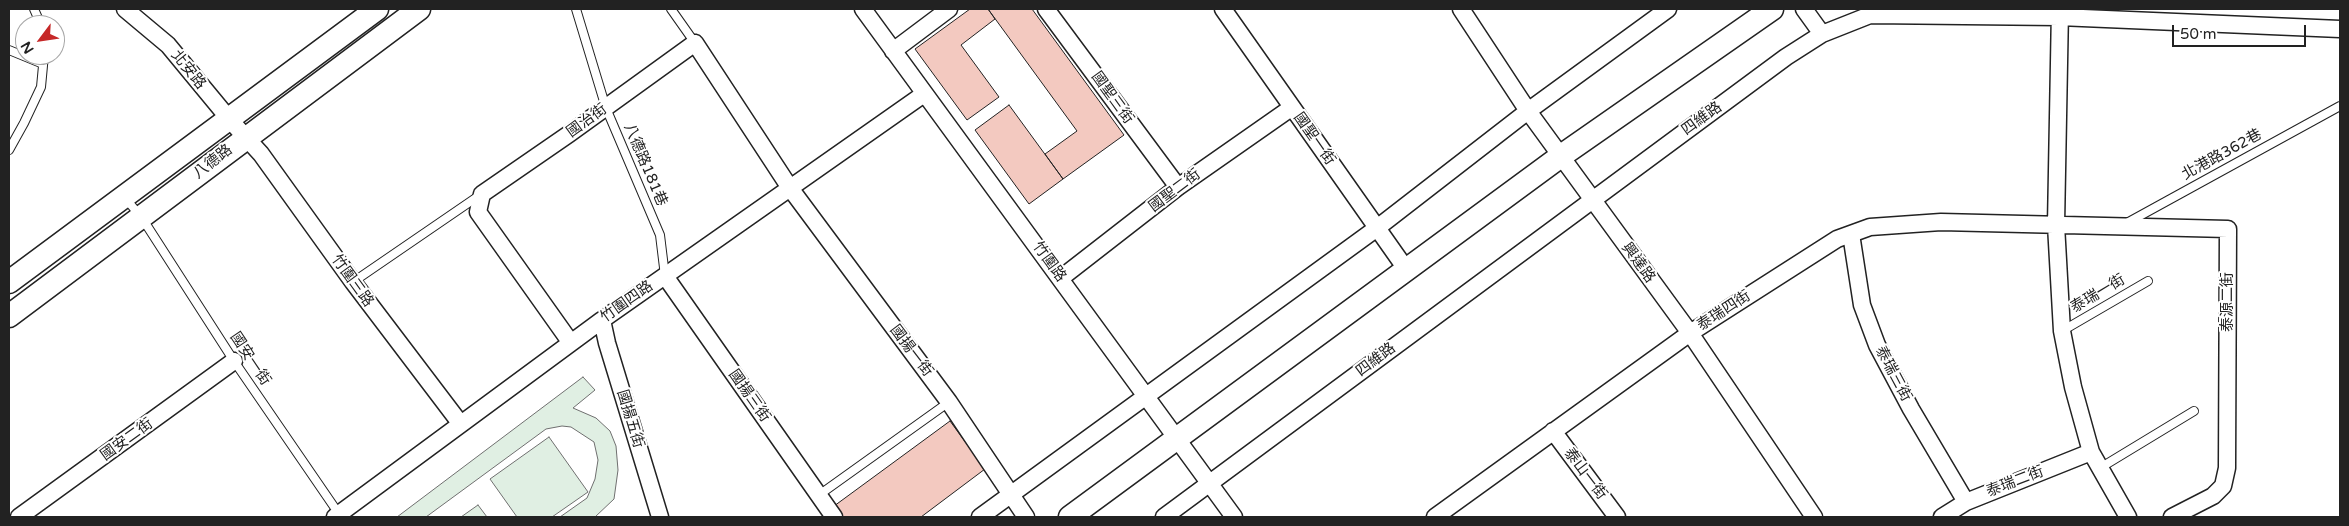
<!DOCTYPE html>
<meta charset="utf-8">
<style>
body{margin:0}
#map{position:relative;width:2349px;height:526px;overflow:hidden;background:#fff;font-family:"Varela Round",sans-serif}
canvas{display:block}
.frame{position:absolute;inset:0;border:10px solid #222;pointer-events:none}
.north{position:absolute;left:15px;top:15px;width:50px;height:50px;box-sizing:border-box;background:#fff;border:1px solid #a7a7a7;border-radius:50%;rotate:239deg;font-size:14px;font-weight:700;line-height:20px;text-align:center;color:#222}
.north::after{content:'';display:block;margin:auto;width:18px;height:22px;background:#c62828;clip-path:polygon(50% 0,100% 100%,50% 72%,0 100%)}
.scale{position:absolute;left:2172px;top:25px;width:134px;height:22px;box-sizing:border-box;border:2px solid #222;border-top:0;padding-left:6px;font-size:15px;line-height:18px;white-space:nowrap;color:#222;-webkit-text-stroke:4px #fff;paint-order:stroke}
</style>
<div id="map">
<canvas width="2349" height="526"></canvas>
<div class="frame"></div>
<div class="north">N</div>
<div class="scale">50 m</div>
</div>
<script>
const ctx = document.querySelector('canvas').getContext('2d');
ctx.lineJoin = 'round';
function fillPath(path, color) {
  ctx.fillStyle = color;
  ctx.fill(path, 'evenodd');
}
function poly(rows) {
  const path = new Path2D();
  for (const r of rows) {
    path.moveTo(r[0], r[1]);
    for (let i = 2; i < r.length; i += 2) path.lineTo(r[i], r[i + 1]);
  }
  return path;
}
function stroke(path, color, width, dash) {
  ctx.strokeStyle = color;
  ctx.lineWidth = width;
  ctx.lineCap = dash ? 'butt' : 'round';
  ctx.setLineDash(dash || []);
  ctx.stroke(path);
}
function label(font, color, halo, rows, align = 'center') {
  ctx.font = font + ' "Varela Round","Noto Sans TC",sans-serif';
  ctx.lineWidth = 4;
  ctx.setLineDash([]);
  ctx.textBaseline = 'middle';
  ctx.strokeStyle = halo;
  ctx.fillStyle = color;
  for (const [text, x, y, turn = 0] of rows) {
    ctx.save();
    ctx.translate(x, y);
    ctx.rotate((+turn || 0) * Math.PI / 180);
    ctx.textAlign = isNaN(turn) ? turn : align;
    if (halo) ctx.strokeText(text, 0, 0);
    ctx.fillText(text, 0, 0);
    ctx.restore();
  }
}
const green = poly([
 [583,377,595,390,573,408,596,418,610,431,616,446,618,470,614,499,595,517,560,517,587,498,595,479,598,460,594,442,571,427,562,426,546,429,426,517,397,517,583,377],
 [549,437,588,492,552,517,517,517,490,479,549,437],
 [478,505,487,517,461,517,478,505]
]);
const building = poly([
 [970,9,988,9,995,19,961,45,999,97,967,120,915,49,970,9],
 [988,9,1032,9,1124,135,1063,179,1045,154,1077,131,988,9],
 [1009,105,1063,179,1029,204,975,130,1009,105],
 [950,421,985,469,921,517,835,517,830,509,950,421]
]);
const lane = poly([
 [34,9,41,25],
 [576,9,606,108,660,235,665,276],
 [671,9,695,43],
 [9,50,43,64],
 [9,150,24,123,41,87,44,55],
 [126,199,142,218,234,361,339,514],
 [2125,224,2340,106],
 [353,282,480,195],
 [2062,331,2148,281],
 [2100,468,2194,411],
 [819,495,949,402]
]);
const street = poly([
 [125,9,168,45,230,120,261,154,353,282,460,423],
 [863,9,1234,517],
 [1046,9,1178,187],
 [1223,9,1406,269],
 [1461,9,1528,111,1690,333,1814,517],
 [1804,9,1822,34],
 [2060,9,2056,225,2062,331,2073,387,2091,452,2128,517],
 [893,51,949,9],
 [1851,234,1862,305,1877,345,1911,409,1966,502],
 [665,276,834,517],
 [1061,278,1178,187,1291,108],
 [602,320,607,343,660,517],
 [571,343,478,212,482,194,569,134,695,43,790,188,949,402,1026,517],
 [1553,431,1617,517],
 [19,517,234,361],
 [335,517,602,320,924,94],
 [980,517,1377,228,1528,111,1668,9],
 [1164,517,1786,57,1822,34,1870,15,2059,17,2340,29],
 [1435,517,1690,333,1837,239,1870,227,1941,222,2228,229,2227,468,2223,486,2213,496,2172,517],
 [1942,517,1966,502,2091,452]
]);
const secondary = poly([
 [9,282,377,9],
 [9,316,419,9],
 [1070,517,1561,156,1772,9]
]);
const streetNames = [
 ["北安路",188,70,51],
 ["國聖三街",1112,98,54],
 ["四維路",1702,119,-36],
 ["國治街",587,121,-36],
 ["國聖一街",1314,139,55],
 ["北港路362巷",2222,155,-29],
 ["八德路",213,162,-38],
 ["八德路181巷",645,165,67],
 ["國聖二街",1175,191,-37],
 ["竹圍路",1049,262,54],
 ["興達路",1638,263,54],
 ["竹圍三路",352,281,54],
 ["泰瑞一街",2098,294,-31],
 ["竹圍四路",627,302,-35],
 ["泰源二街",2228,302,-90],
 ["泰瑞四街",1724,311,-33],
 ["國揚一街",911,351,53],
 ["國安一街",250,359,56],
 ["四維路",1376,360,-37],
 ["泰瑞三街",1893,374,62],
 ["國揚三街",749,396,55],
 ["國揚五街",630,419,73],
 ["國安二街",127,440,-36],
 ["泰山一街",1585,474,53],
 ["泰瑞二街",2015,482,-21]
];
fillPath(green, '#e0efe3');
stroke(green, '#6f6f6f', 1);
fillPath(building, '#f3c9c0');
stroke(building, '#222', 1);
stroke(lane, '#222', 10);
stroke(street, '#222', 19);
stroke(secondary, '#222', 25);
stroke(lane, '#fff', 8);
stroke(street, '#fff', 16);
stroke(secondary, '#fff', 22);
label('15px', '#222', '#fff', streetNames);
</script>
